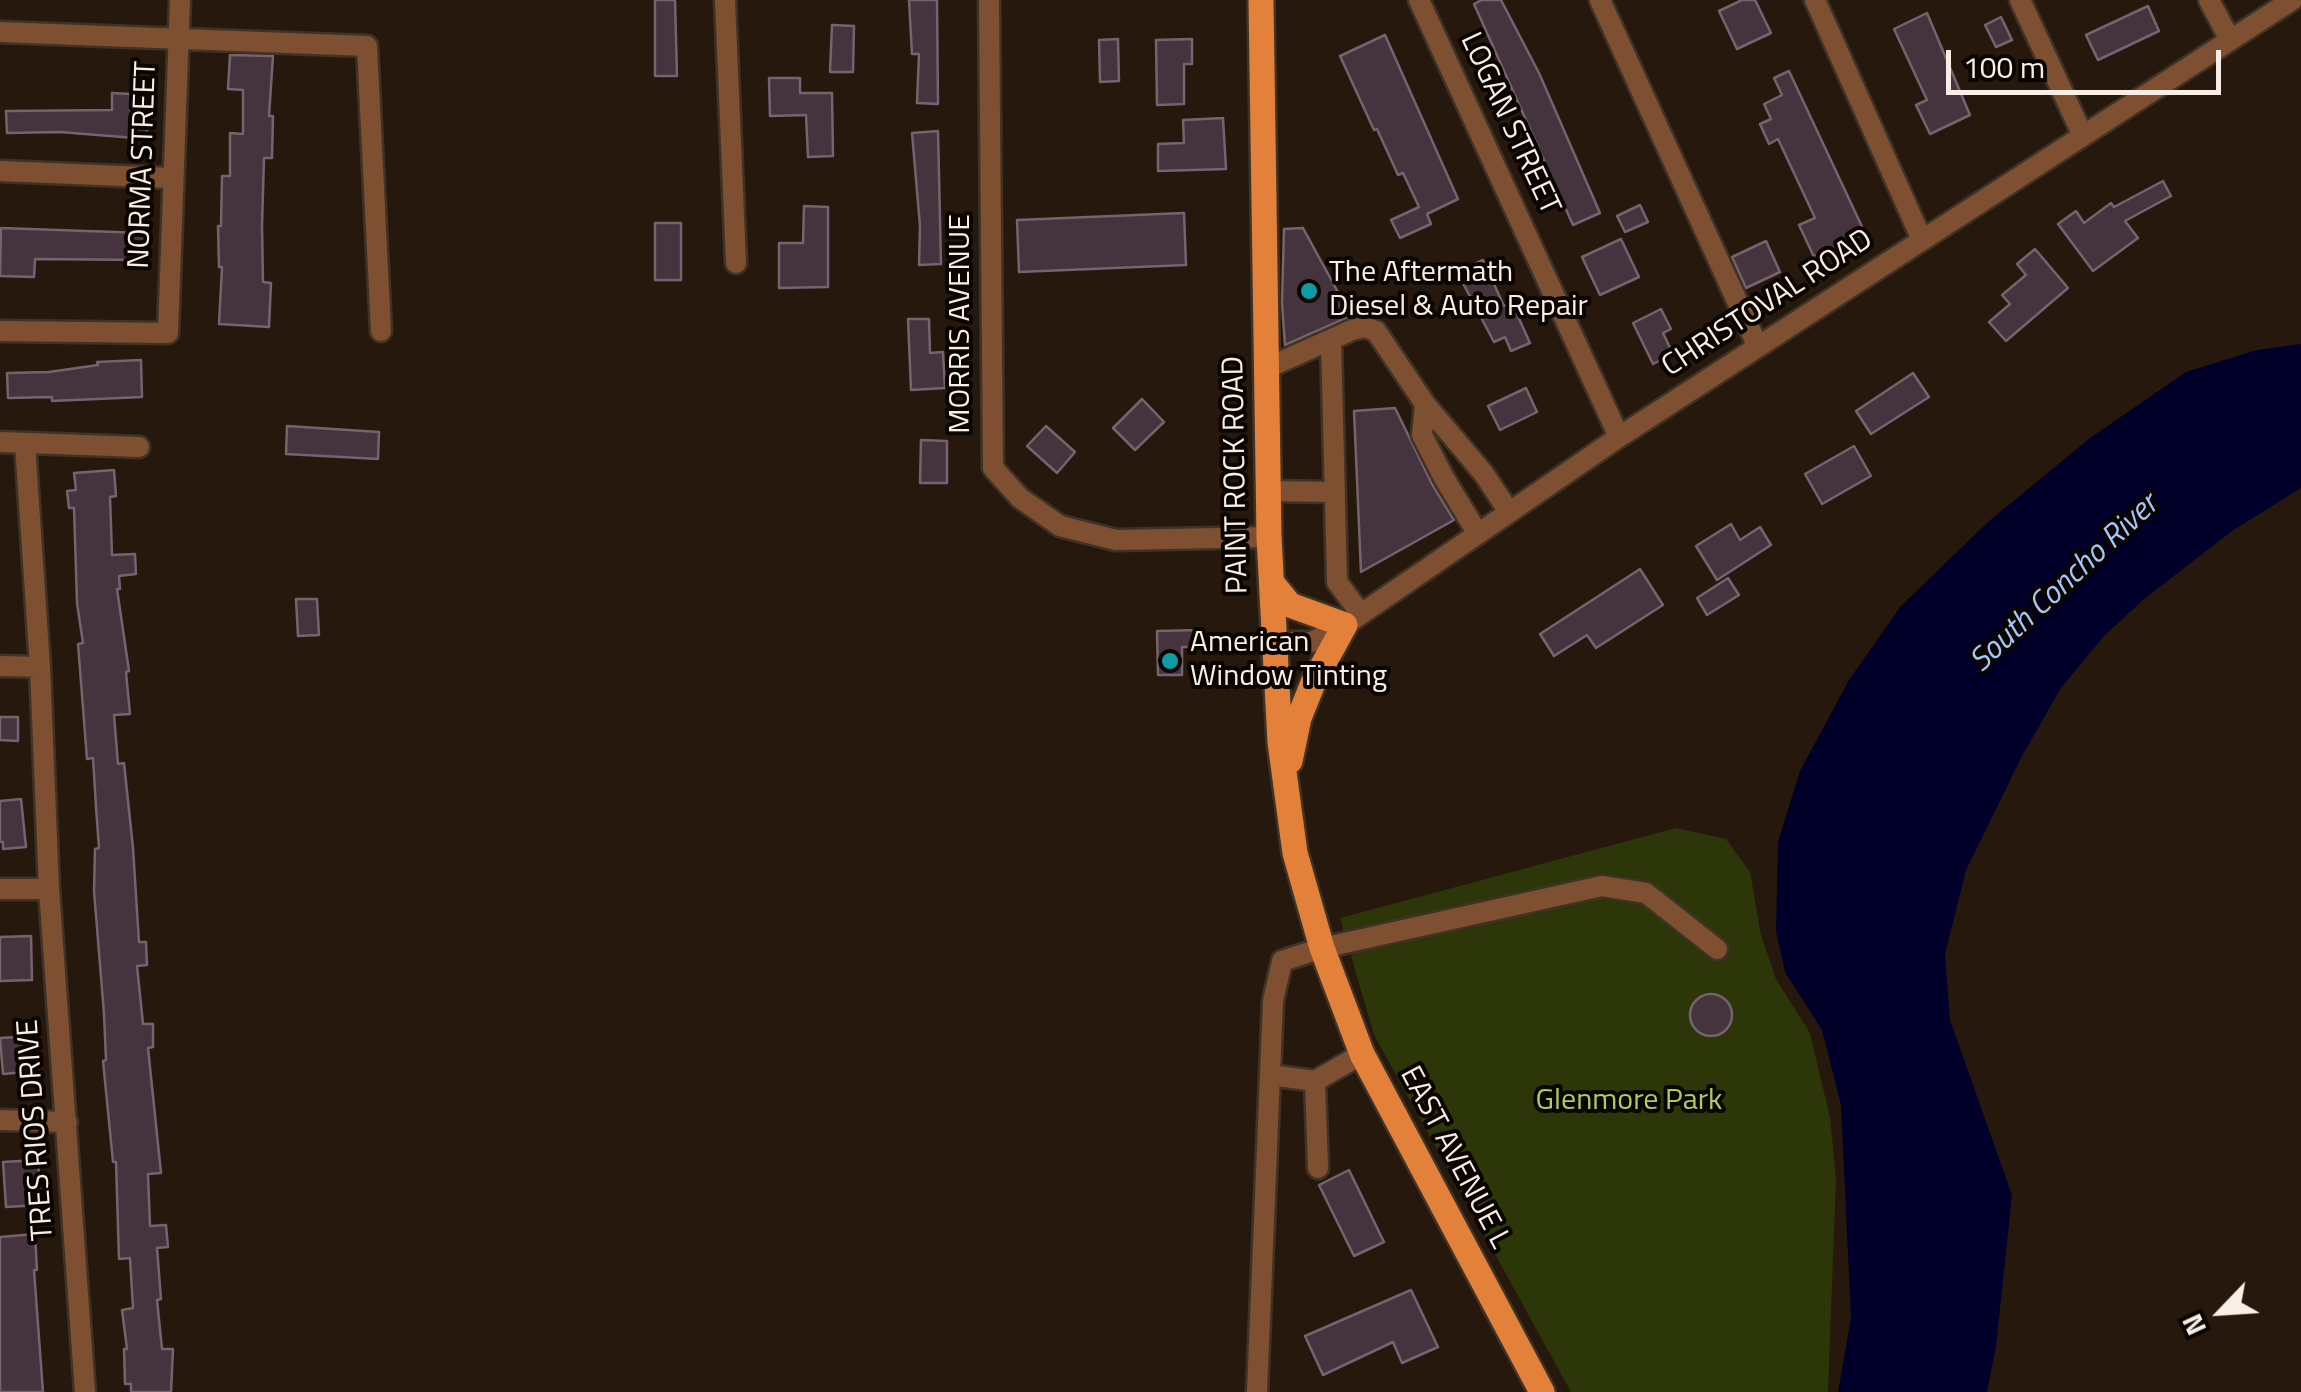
<!DOCTYPE html>
<style>
body{margin:0}
#map{position:relative;width:2301px;height:1392px;overflow:hidden;background:#26180c;font-family:"Titillium Web",sans-serif}
canvas{display:block}
.north{position:absolute;left:2171px;top:1262px;width:100px;height:100px;-webkit-text-stroke:8px #0b0502;paint-order:stroke;rotate:245deg;font-size:28px;font-weight:700;line-height:40px;text-align:center;color:#f8eee6}
.north::after{content:'';display:block;margin:auto;width:35px;height:45px;background:#f8eee6;clip-path:polygon(50% 0,100% 100%,50% 72%,0 100%)}
.scale{position:absolute;left:1946px;top:50px;width:275px;height:45px;box-sizing:border-box;border:5px solid #f8eee6;border-top:0;padding-left:12px;font-size:30px;line-height:35px;white-space:nowrap;color:#f8eee6;-webkit-text-stroke:8px #0b0502;paint-order:stroke}
</style>
<div id="map">
<canvas width="2301" height="1392"></canvas>
<div class="north">N</div>
<div class="scale">100 m</div>
</div>
<script>
const ctx = document.querySelector('canvas').getContext('2d');
ctx.lineJoin = 'round';
function fillPath(path, color) {
  ctx.fillStyle = color;
  ctx.fill(path, 'evenodd');
}
function poly(rows) {
  const path = new Path2D();
  for (const r of rows) {
    if (r.length === 3) {
      path.moveTo(r[0] + r[2], r[1]);
      path.arc(r[0], r[1], r[2], 0, 2 * Math.PI);
      continue;
    }
    path.moveTo(r[0], r[1]);
    for (let i = 2; i < r.length; i += 2) path.lineTo(r[i], r[i + 1]);
  }
  return path;
}
function stroke(path, color, width, dash) {
  ctx.strokeStyle = color;
  ctx.lineWidth = width;
  ctx.lineCap = dash ? 'butt' : 'round';
  ctx.setLineDash(dash || []);
  ctx.stroke(path);
}
function label(font, color, halo, rows, align = 'center') {
  ctx.font = font + ' "Titillium Web",sans-serif';
  ctx.lineWidth = 8;
  ctx.setLineDash([]);
  ctx.textBaseline = 'middle';
  ctx.strokeStyle = halo;
  ctx.fillStyle = color;
  for (const [text, x, y, turn = 0] of rows) {
    ctx.save();
    ctx.translate(x, y);
    ctx.rotate((+turn || 0) * Math.PI / 180);
    ctx.textAlign = isNaN(turn) ? turn : align;
    if (halo) ctx.strokeText(text, 0, 0);
    ctx.fillText(text, 0, 0);
    ctx.restore();
  }
}
const green = poly([
 [1676,828,1726,839,1750,872,1761,935,1776,979,1810,1033,1830,1117,1836,1178,1828,1392,1571,1392,1374,1035,1340,918]
]);
const water = poly([
 [2301,344,2301,488,2232,531,2144,599,2104,636,2061,688,2022,756,1966,870,1945,954,1950,1020,2012,1195,1996,1346,1987,1392,1838,1392,1851,1318,1841,1105,1822,1030,1785,972,1776,931,1778,842,1800,771,1849,680,1901,606,1988,522,2090,438,2186,372,2257,350]
]);
const building = poly([
 [655,0,675,0,677,76,655,76,655,0],
 [909,0,937,0,938,104,917,103,919,54,912,54,909,0],
 [1482,0,1501,0,1539,73,1600,213,1573,225,1474,4,1482,0],
 [1742,0,1755,0,1771,33,1737,49,1719,11,1742,0],
 [2148,6,2159,31,2098,60,2086,35,2148,6],
 [1927,13,1970,115,1930,134,1916,105,1927,100,1894,29,1927,13],
 [2001,17,2012,40,1996,47,1985,25,2001,17],
 [832,25,854,26,853,72,830,72,832,25],
 [1385,35,1458,199,1427,214,1431,224,1400,238,1391,220,1419,207,1403,173,1398,175,1377,129,1374,130,1340,56,1385,35],
 [1118,39,1119,81,1100,82,1099,40,1118,39],
 [1192,39,1192,64,1184,64,1184,104,1157,105,1156,40,1192,39],
 [230,55,273,56,269,116,273,116,272,158,264,158,262,226,263,282,271,283,269,327,219,324,222,267,219,267,218,226,221,226,222,176,230,176,230,133,243,134,243,90,228,89,230,55],
 [1789,71,1865,233,1814,257,1799,225,1815,218,1778,139,1769,144,1760,124,1771,119,1764,104,1782,95,1774,78,1789,71],
 [769,78,800,78,800,93,832,93,833,156,808,157,806,115,770,116,769,78],
 [112,93,130,94,130,110,147,111,147,139,60,132,7,133,6,111,112,110,112,93],
 [1223,118,1226,169,1158,171,1158,144,1184,143,1183,120,1223,118],
 [938,131,941,264,919,265,920,226,912,133,938,131],
 [2163,181,2171,196,2125,221,2138,238,2093,271,2058,224,2076,211,2084,223,2111,203,2114,207,2163,181],
 [1640,205,1648,222,1625,232,1617,216,1640,205],
 [804,206,828,207,828,287,779,288,779,243,803,243,804,206],
 [1184,213,1186,265,1019,272,1017,220,1184,213],
 [655,223,681,223,681,280,655,280,655,223],
 [1,228,144,233,144,260,35,259,34,277,0,276,1,228],
 [1303,228,1351,316,1285,345,1282,303,1284,229,1303,228],
 [1621,239,1639,277,1600,295,1582,257,1621,239],
 [1766,241,1780,272,1746,288,1732,257,1766,241],
 [2035,249,2068,288,2006,341,1989,322,2010,304,2002,295,2026,275,2017,264,2035,249],
 [1483,260,1504,306,1512,303,1530,343,1511,351,1505,337,1494,342,1457,272,1483,260],
 [1661,309,1671,329,1663,333,1673,354,1653,364,1633,323,1661,309],
 [908,319,929,319,930,353,943,352,945,388,911,390,908,319],
 [141,360,142,397,52,401,52,397,8,398,7,373,49,372,98,365,97,362,141,360],
 [1913,373,1929,397,1871,434,1856,411,1913,373],
 [1526,388,1537,412,1500,430,1488,406,1526,388],
 [1142,399,1164,422,1135,450,1113,428,1142,399],
 [1395,408,1432,484,1454,520,1361,572,1354,411,1395,408],
 [287,426,379,432,378,459,286,454,287,426],
 [1046,426,1075,452,1057,473,1027,446,1046,426],
 [921,440,947,441,947,483,920,483,921,440],
 [1854,446,1871,476,1822,504,1805,474,1854,446],
 [114,470,116,496,110,497,112,555,135,554,136,574,119,576,120,589,117,589,129,671,126,672,130,714,114,715,118,764,124,763,133,848,139,942,146,942,147,965,137,966,143,1024,153,1024,153,1047,148,1048,161,1173,148,1174,150,1226,166,1225,168,1247,157,1248,161,1299,157,1300,162,1349,173,1349,171,1392,131,1392,131,1384,125,1384,124,1349,127,1349,122,1310,133,1308,130,1258,119,1259,116,1162,113,1162,103,1061,106,1060,104,1014,94,891,95,849,99,848,96,807,93,758,87,759,78,644,83,643,77,603,74,508,69,508,67,491,76,490,74,473,114,470],
 [1731,524,1740,540,1760,527,1771,545,1717,580,1696,546,1731,524],
 [1640,569,1663,605,1596,648,1587,635,1554,656,1540,634,1640,569],
 [1728,578,1739,595,1707,615,1697,598,1728,578],
 [296,599,317,599,319,635,298,636,296,599],
 [1201,630,1202,647,1182,647,1182,675,1158,675,1157,631,1201,630],
 [0,717,18,717,18,741,0,740,0,717],
 [21,799,26,847,3,849,3,842,0,842,0,801,21,799],
 [31,936,32,980,0,981,0,937,31,936],
 [1711,1015,21],
 [35,1036,38,1071,3,1074,0,1038,35,1036],
 [38,1160,41,1205,6,1207,3,1162,38,1160],
 [1349,1170,1384,1242,1354,1256,1319,1185,1349,1170],
 [35,1234,37,1270,34,1270,43,1392,0,1392,0,1237,35,1234],
 [1411,1290,1438,1347,1402,1363,1393,1342,1323,1375,1305,1336,1411,1290]
]);
const minor = poly([
 [725,0,736,263],
 [989,0,993,468,1020,498,1060,526,1116,540,1269,537],
 [1419,0,1619,437],
 [1600,0,1758,347],
 [1815,0,1922,240],
 [2020,0,2083,136],
 [2209,0,2230,40],
 [0,32,367,46,381,331],
 [0,171,172,178],
 [0,331,168,333,180,0],
 [1331,340,1337,582,1361,614],
 [1267,368,1352,330,1364,327,1376,331,1425,404,1484,474,1509,512],
 [1425,404,1422,435,1444,478,1478,534],
 [0,442,139,447],
 [25,444,40,667,49,889,85,1392],
 [1269,491,1333,492],
 [1274,642,1312,642,1345,625,1619,437,2292,0],
 [0,666,40,667],
 [0,889,49,889],
 [1270,1075,1315,1081,1362,1054],
 [1315,1081,1318,1168],
 [0,1120,67,1122],
 [1257,1392,1273,1001,1282,961,1322,948,1602,886,1646,893,1717,949]
]);
const major = poly([
 [1261,0,1269,537,1280,742,1295,853,1322,948,1362,1054,1542,1392],
 [1272,583,1290,605,1345,625,1313,683,1299,718,1290,761]
]);
const markers = [
 [1309,291,10,"#0f9aa8"],
 [1170,661,10,"#0f9aa8"]
];
const streetNames = [
 ["LOGAN STREET",1509,124,65],
 ["NORMA STREET",144,165,-88],
 ["CHRISTOVAL ROAD",1768,304,-33],
 ["MORRIS AVENUE",962,324,-90],
 ["PAINT ROCK ROAD",1237,475,-91],
 ["TRES RIOS DRIVE",37,1130,-94],
 ["EAST AVENUE L",1454,1158,62]
];
const poiNames = [
 ["The Aftermath",1329,274],
 ["Diesel & Auto Repair",1329,308],
 ["American",1190,644],
 ["Window Tinting",1190,678]
];
const parkNames = [
 ["Glenmore Park",1629,1102]
];
const waterNames = [
 ["South Concho River",2065,584,-43]
];
fillPath(green, '#2c3609');
fillPath(water, '#00002a');
fillPath(building, '#45333e');
stroke(building, '#76636f', 2.5);
stroke(minor, '#3f3226', 25);
stroke(major, '#3f3226', 30);
stroke(minor, '#7e4f30', 20);
stroke(major, '#e3803a', 25);
for (const [x, y, r, color] of markers) {
  const dot = new Path2D();
  dot.arc(x, y, r, 0, 2 * Math.PI);
  ctx.fillStyle = color;
  ctx.fill(dot);
  stroke(dot, '#0b0502', 4);
}
label('30px', '#f8eee6', '#0b0502', streetNames);
label('30px', '#f8eee6', '#0b0502', poiNames, 'left');
label('30px', '#b0cc5b', '#0b0502', parkNames);
label('italic 32px', '#a4c6fd', '#0b0502', waterNames);
</script>
